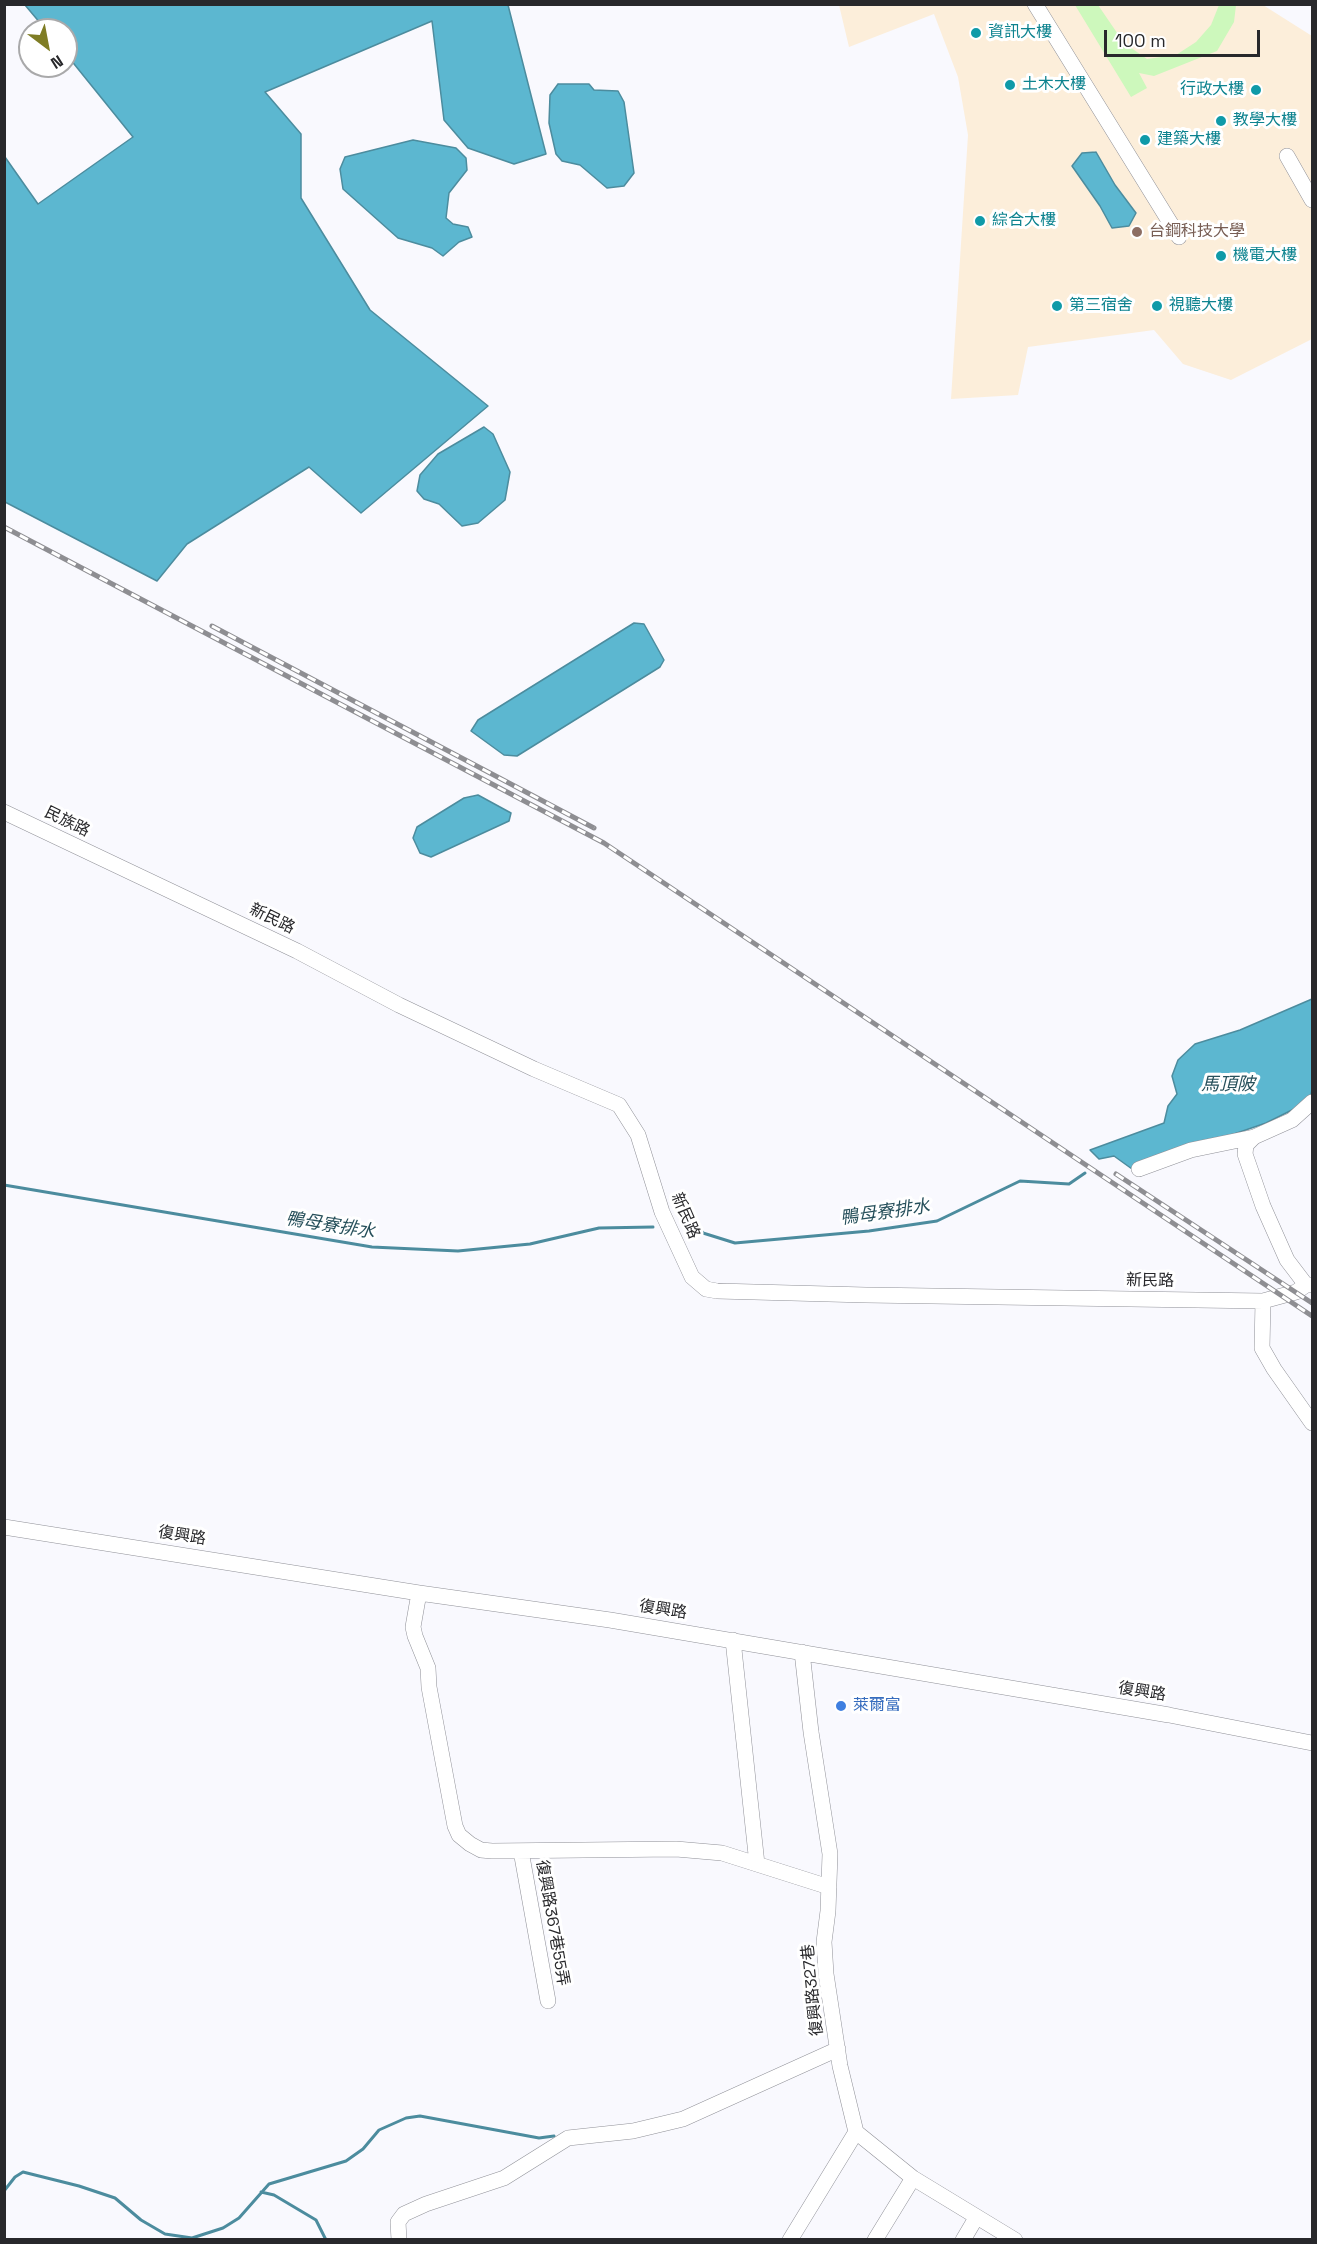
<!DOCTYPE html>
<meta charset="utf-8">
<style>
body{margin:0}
#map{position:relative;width:1317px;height:2244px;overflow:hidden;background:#f9f9fe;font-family:"Space Grotesk",sans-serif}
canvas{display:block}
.frame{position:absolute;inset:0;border:6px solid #28282b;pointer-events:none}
.north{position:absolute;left:18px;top:18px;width:60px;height:60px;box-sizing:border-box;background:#fff;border:2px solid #a9a9aa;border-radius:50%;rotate:148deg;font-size:16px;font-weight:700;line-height:24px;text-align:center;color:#28282b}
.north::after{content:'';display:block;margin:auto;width:21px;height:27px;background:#7f7d25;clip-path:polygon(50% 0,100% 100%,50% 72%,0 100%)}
.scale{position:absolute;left:1104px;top:30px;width:156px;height:27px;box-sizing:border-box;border:3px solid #28282b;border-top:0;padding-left:8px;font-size:18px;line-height:21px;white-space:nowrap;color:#28282b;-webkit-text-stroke:4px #fff;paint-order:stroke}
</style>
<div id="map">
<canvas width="1317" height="2244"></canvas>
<div class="frame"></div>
<div class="north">N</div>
<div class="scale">100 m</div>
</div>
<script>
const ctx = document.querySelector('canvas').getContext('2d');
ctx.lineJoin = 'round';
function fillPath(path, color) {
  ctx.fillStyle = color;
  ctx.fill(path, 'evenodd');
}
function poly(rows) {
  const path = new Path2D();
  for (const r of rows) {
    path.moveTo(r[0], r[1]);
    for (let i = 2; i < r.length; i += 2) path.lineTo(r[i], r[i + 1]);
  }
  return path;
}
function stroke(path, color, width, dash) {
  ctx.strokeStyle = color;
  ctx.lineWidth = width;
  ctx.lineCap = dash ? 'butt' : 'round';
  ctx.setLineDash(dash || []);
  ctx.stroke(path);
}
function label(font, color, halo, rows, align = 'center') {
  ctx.font = font + ' "Space Grotesk","Noto Sans TC",sans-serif';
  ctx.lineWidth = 6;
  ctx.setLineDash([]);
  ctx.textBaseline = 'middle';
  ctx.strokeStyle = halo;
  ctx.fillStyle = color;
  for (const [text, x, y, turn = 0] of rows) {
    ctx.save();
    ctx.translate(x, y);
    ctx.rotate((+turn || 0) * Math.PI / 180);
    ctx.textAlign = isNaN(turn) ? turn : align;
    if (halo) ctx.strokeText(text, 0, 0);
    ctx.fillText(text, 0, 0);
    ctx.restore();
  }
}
const education = poly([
 [839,5,1263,5,1312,36,1312,339,1231,380,1183,364,1154,330,1028,347,1018,395,951,399,968,135,958,77,934,14,849,47]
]);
const green = poly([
 [1075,5,1098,5,1124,43,1147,59,1176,55,1196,42,1211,25,1219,5,1236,5,1234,22,1217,51,1154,76,1139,73,1147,88,1131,97]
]);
const water = poly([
 [25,5,508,5,546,154,514,164,468,148,444,120,432,21,265,92,301,134,301,198,370,310,488,406,361,513,309,467,187,544,157,581,5,502,5,157,38,204,133,137,66,54,66,30,46,30,25,5],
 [558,84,589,84,594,90,618,91,624,102,634,173,624,186,607,188,580,165,562,161,556,154,549,123,550,95,558,84],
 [413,140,456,148,466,158,467,170,449,193,446,218,453,224,468,227,472,237,459,242,443,256,432,248,398,238,343,189,340,169,345,157,413,140],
 [1096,152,1115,185,1136,213,1129,226,1112,228,1100,206,1072,166,1082,153,1096,152],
 [484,427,493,434,510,472,505,500,478,523,462,526,439,504,424,499,417,491,420,475,438,454,484,427],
 [634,623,644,624,664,660,660,667,517,756,504,755,471,731,478,720,634,623],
 [478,795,511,813,509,821,431,857,420,853,413,838,417,827,464,798,478,795],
 [1312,999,1312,1089,1310,1101,1266,1123,1132,1169,1114,1156,1099,1159,1090,1150,1164,1123,1168,1106,1177,1094,1172,1076,1178,1060,1195,1044,1240,1030,1312,999]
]);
const stream = poly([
 [4,1185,372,1247,458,1251,530,1244,599,1228,653,1227],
 [690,1212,703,1233,735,1243,869,1231,937,1221,1020,1181,1069,1184,1085,1173],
 [4,2191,15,2177,23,2172,79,2186,115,2198,141,2220,165,2234,192,2238,223,2228,239,2218,269,2184,346,2161,363,2149,379,2130,406,2118,420,2116,539,2138,554,2136],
 [261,2192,274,2195,316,2220,326,2240]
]);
const minor = poly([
 [1035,4,1179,237],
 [1287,156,1312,200],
 [4,812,297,951,399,1005,534,1069,619,1105,638,1135,662,1212,692,1277,706,1289,717,1291,866,1295,1263,1301,1296,1292,1306,1285,1312,1285],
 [1139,1169,1191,1150,1254,1137],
 [1306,1285,1287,1260,1263,1206,1245,1154,1246,1145,1254,1137,1292,1120,1312,1102],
 [1263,1301,1262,1348,1274,1369,1312,1423],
 [4,1527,419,1593,610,1620,1169,1715,1312,1743],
 [419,1593,413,1627,415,1636,428,1668,429,1687,455,1826,459,1835,470,1844,481,1850,492,1851,676,1849,722,1853,829,1887],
 [733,1640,757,1864],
 [802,1652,811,1732,830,1854,828,1911,824,1942,826,1974,840,2066,856,2132,913,2178,1015,2240],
 [521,1851,548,2001],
 [399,2240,398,2222,404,2214,426,2204,504,2178,568,2138,633,2131,683,2119,838,2049],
 [790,2240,856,2132],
 [875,2240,913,2178],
 [963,2240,976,2218]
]);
const rail = poly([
 [4,527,604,843,1312,1316],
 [212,626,594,828],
 [1116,1174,1312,1303]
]);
const markers = [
 [976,33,6,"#0f9aa8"],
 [1010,85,6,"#0f9aa8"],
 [1256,90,6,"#0f9aa8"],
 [1221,121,6,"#0f9aa8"],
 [1145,140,6,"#0f9aa8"],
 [980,221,6,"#0f9aa8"],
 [1137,232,6,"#8d6e63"],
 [1221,256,6,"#0f9aa8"],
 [1057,306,6,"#0f9aa8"],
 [1157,306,6,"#0f9aa8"],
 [841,1706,6,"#3f7fe0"]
];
const cultureNames = [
 ["資訊大樓",988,33],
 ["土木大樓",1022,85],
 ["行政大樓",1244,90,"right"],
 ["教學大樓",1233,121],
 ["建築大樓",1157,140],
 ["綜合大樓",992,221],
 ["機電大樓",1233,256],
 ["第三宿舍",1069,306],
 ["視聽大樓",1169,306]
];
const educationNames = [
 ["台鋼科技大學",1149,232]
];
const streetNames = [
 ["民族路",67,822,26],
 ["新民路",272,919,26],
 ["新民路",685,1216,67],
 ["新民路",1150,1281,1],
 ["復興路",182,1536,9],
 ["復興路",663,1610,9],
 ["復興路",1142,1692,9],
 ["復興路367巷55弄",552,1923,80],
 ["復興路327巷",813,1990,-96]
];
const shopNames = [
 ["萊爾富",853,1706]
];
const waterNames = [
 ["馬頂陂",1228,1085],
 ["鴨母寮排水",885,1213,-8],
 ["鴨母寮排水",330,1226,9]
];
fillPath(education, '#fceeda');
fillPath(green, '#cdf8bc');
fillPath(water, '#5cb7d0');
stroke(water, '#4c8c9e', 1.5);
stroke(stream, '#4c8c9e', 3);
stroke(minor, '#909198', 16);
stroke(minor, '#fff', 15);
stroke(rail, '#8e8e92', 5);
stroke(rail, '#fff', 3, [9]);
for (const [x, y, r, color] of markers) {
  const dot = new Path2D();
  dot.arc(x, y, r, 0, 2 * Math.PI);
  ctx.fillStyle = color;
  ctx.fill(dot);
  stroke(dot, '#fff', 2);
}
label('16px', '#0d838f', '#fff', cultureNames, 'left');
label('16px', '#785e54', '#fff', educationNames, 'left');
label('16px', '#28282b', '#fff', streetNames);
label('16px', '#366cbe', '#fff', shopNames, 'left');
label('italic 18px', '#27505b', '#fff', waterNames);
</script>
